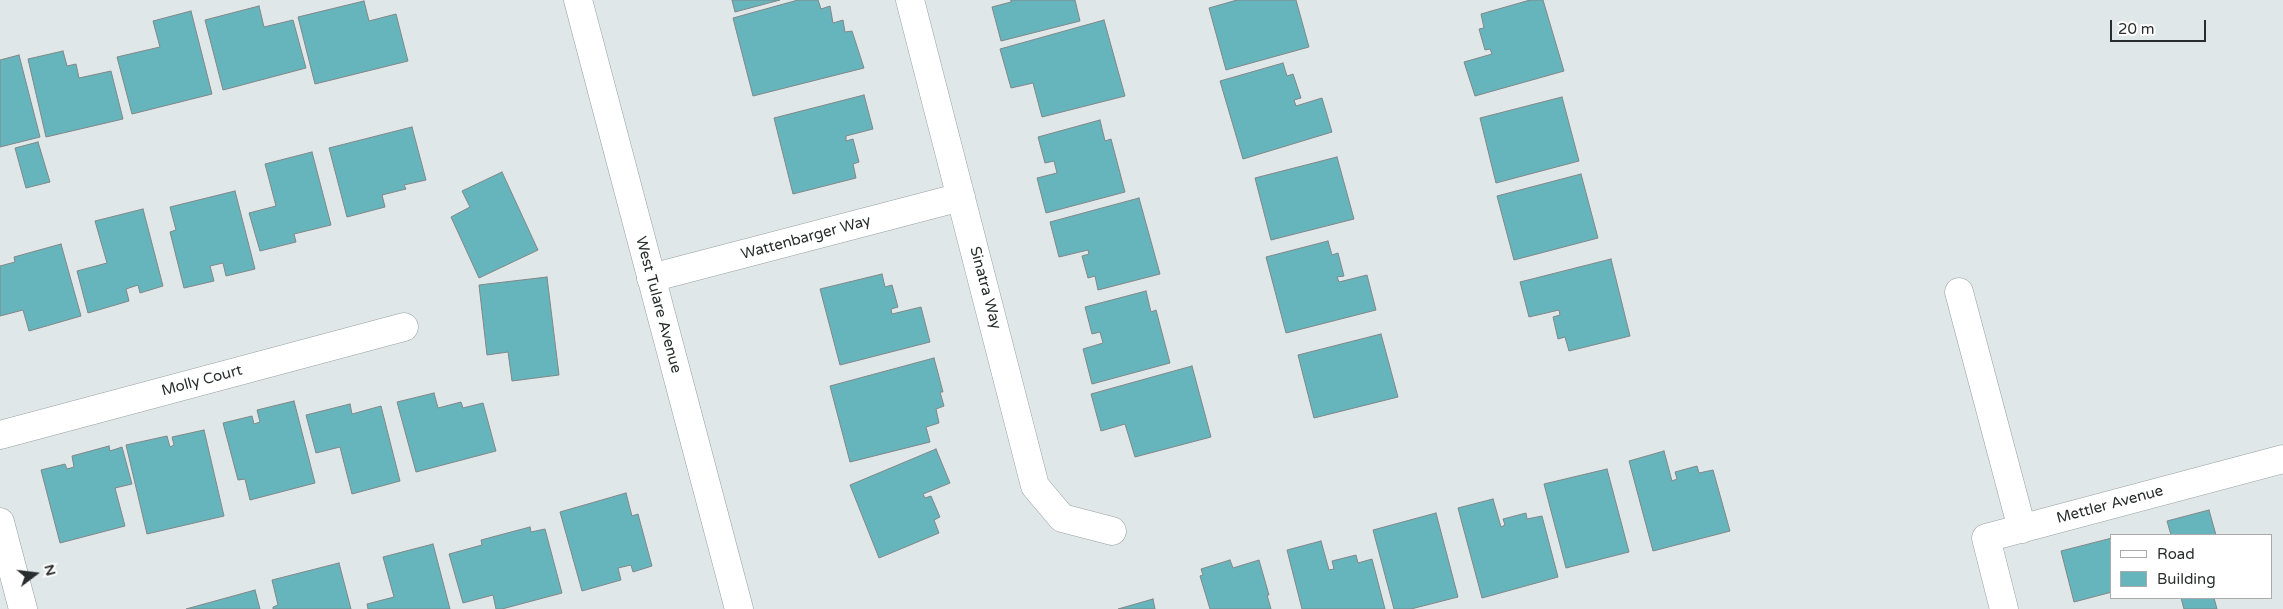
<!DOCTYPE html>
<style>
body{margin:0}
#map{position:relative;width:2283px;height:609px;overflow:hidden;background:#dfe7e8;font-family:"Varela Round",sans-serif}
canvas{display:block}
.legend{position:absolute;left:2110px;top:534px;width:162px;height:65px;box-sizing:border-box;background:#fff;border:1px solid #aaabab;margin:0;padding:6px 9px;list-style:none;font-size:15px;color:#2a2d2d}
.legend li{display:flex;align-items:center;gap:10px;height:25px}
.legend b{width:25px;border:1px solid #aaabab}
.north{position:absolute;left:10px;top:549px;width:50px;height:50px;-webkit-text-stroke:4px #fff;paint-order:stroke;rotate:75deg;font-size:14px;font-weight:700;line-height:20px;text-align:center;color:#2a2d2d}
.north::after{content:'';display:block;margin:auto;width:18px;height:22px;background:#2a2d2d;clip-path:polygon(50% 0,100% 100%,50% 72%,0 100%)}
.scale{position:absolute;left:2110px;top:20px;width:96px;height:22px;box-sizing:border-box;border:2px solid #2a2d2d;border-top:0;padding-left:6px;font-size:15px;line-height:18px;white-space:nowrap;color:#2a2d2d;-webkit-text-stroke:4px #fff;paint-order:stroke}
</style>
<div id="map">
<canvas width="2283" height="609"></canvas>
<ul class="legend">
<li><b style="height:6px;background:#fff"></b>Road</li>
<li><b style="height:14px;background:#66b5bd"></b>Building</li>
</ul>
<div class="north">N</div>
<div class="scale">20 m</div>
</div>
<script>
const ctx = document.querySelector('canvas').getContext('2d');
ctx.lineJoin = 'round';
function fillPath(path, color) {
  ctx.fillStyle = color;
  ctx.fill(path, 'evenodd');
}
function poly(rows) {
  const path = new Path2D();
  for (const r of rows) {
    path.moveTo(r[0], r[1]);
    for (let i = 2; i < r.length; i += 2) path.lineTo(r[i], r[i + 1]);
  }
  return path;
}
function stroke(path, color, width, dash) {
  ctx.strokeStyle = color;
  ctx.lineWidth = width;
  ctx.lineCap = dash ? 'butt' : 'round';
  ctx.setLineDash(dash || []);
  ctx.stroke(path);
}
function label(font, color, halo, rows, align = 'center') {
  ctx.font = font + ' "Varela Round",sans-serif';
  ctx.lineWidth = 4;
  ctx.setLineDash([]);
  ctx.textBaseline = 'middle';
  ctx.strokeStyle = halo;
  ctx.fillStyle = color;
  for (const [text, x, y, turn = 0] of rows) {
    ctx.save();
    ctx.translate(x, y);
    ctx.rotate((+turn || 0) * Math.PI / 180);
    ctx.textAlign = isNaN(turn) ? turn : align;
    if (halo) ctx.strokeText(text, 0, 0);
    ctx.fillText(text, 0, 0);
    ctx.restore();
  }
}
const building = poly([
 [732,0,780,0,735,12,732,0],
 [798,0,818,0,821,9,830,6,833,23,843,20,845,32,852,31,864,68,753,96,733,18,798,0],
 [1011,0,1075,0,1080,21,1001,41,992,7,1011,2,1011,0],
 [1237,0,1296,0,1309,47,1226,70,1209,8,1237,0],
 [1530,0,1543,0,1564,71,1475,96,1464,62,1492,54,1490,49,1485,50,1479,29,1484,28,1481,14,1530,0],
 [364,1,369,21,396,14,408,61,315,84,298,17,364,1],
 [259,6,264,27,293,20,306,68,223,90,205,20,259,6],
 [191,11,212,94,132,114,117,57,160,47,153,21,191,11],
 [1104,20,1125,96,1042,117,1033,83,1011,88,1000,49,1104,20],
 [63,51,67,66,76,64,79,78,111,71,123,119,46,137,28,59,63,51],
 [19,55,40,137,0,147,0,60,19,55],
 [1283,63,1287,76,1293,74,1301,98,1294,100,1296,106,1322,98,1332,132,1243,159,1220,81,1283,63],
 [864,95,873,129,846,136,846,141,853,139,859,162,853,164,856,178,793,194,774,118,864,95],
 [1562,97,1579,161,1496,183,1480,118,1562,97],
 [1100,120,1105,141,1111,139,1125,192,1046,213,1037,178,1057,173,1054,161,1045,163,1038,137,1100,120],
 [412,127,426,180,404,185,406,189,382,195,385,207,347,217,329,148,412,127],
 [38,142,50,182,26,188,15,148,38,142],
 [312,152,331,225,294,234,296,242,260,251,249,213,276,206,265,164,312,152],
 [1337,157,1354,219,1271,240,1255,178,1337,157],
 [502,172,538,250,479,278,451,217,470,207,462,191,502,172],
 [1581,174,1598,238,1514,260,1497,196,1581,174],
 [235,191,255,269,226,276,223,263,210,266,214,281,184,288,170,232,176,230,170,207,235,191],
 [1139,198,1160,274,1098,290,1095,276,1088,278,1082,256,1089,254,1088,250,1059,257,1050,222,1139,198],
 [143,209,163,286,140,293,138,285,126,289,129,301,88,313,77,271,107,263,95,221,143,209],
 [1328,241,1332,255,1338,253,1344,276,1337,277,1339,282,1367,275,1376,310,1286,333,1266,257,1328,241],
 [61,244,81,316,29,331,23,310,0,316,0,266,15,262,14,257,61,244],
 [1611,259,1630,336,1569,351,1565,337,1558,339,1553,317,1560,315,1559,310,1529,317,1520,282,1611,259],
 [882,274,885,287,892,285,898,307,891,309,892,314,921,307,930,342,840,365,820,289,882,274],
 [547,277,559,375,512,381,508,352,487,355,479,285,547,277],
 [1146,291,1151,312,1156,310,1170,363,1092,384,1083,349,1103,343,1100,332,1092,334,1085,307,1146,291],
 [1381,334,1398,397,1314,418,1298,355,1381,334],
 [934,358,943,392,940,392,944,406,936,409,939,423,926,427,930,442,850,462,830,386,934,358],
 [1192,366,1211,437,1135,457,1125,424,1101,431,1091,394,1192,366],
 [434,393,438,408,461,402,463,408,483,403,496,451,416,472,397,402,434,393],
 [294,401,315,483,250,500,245,479,238,480,223,423,252,416,254,424,260,422,257,410,294,401],
 [350,404,352,414,381,406,400,481,352,494,340,447,316,453,306,415,350,404],
 [204,430,224,516,147,534,126,445,167,436,170,447,174,445,172,437,204,430],
 [109,446,110,451,122,447,132,484,115,488,125,526,60,543,41,470,65,464,67,469,74,467,72,456,109,446],
 [936,449,950,483,923,494,925,498,931,496,940,517,934,520,939,533,879,558,850,485,936,449],
 [1664,451,1672,481,1677,479,1675,472,1697,466,1699,473,1713,470,1730,531,1653,551,1629,461,1664,451],
 [1607,469,1629,552,1566,568,1544,484,1607,469],
 [626,493,632,516,638,514,652,566,633,572,631,565,618,568,621,580,582,591,560,512,626,493],
 [1493,499,1501,527,1505,525,1503,519,1526,513,1527,519,1542,516,1558,577,1482,598,1458,508,1493,499],
 [2209,510,2216,535,2171,535,2167,521,2209,510],
 [1436,513,1458,597,1411,609,1394,609,1373,530,1436,513],
 [530,527,531,532,545,529,562,593,502,609,496,609,493,595,463,603,449,554,482,545,481,540,530,527],
 [2112,538,2112,592,2074,602,2061,551,2112,538],
 [1321,541,1329,570,1334,569,1332,561,1356,555,1358,563,1372,559,1385,609,1302,609,1287,550,1321,541],
 [433,544,450,609,368,609,367,604,394,597,383,557,433,544],
 [1230,560,1233,568,1259,560,1269,595,1267,595,1271,609,1210,609,1200,576,1203,575,1201,569,1230,560],
 [339,563,351,609,273,609,273,607,278,605,272,580,339,563],
 [255,590,260,609,186,609,255,590],
 [2181,598,2214,598,2217,609,2184,609,2181,598],
 [1153,599,1155,609,1118,609,1153,599]
]);
const street = poly([
 [910,0,1035,486,1062,518,1112,531],
 [651,278,961,197],
 [1959,292,2022,529],
 [0,435,404,327],
 [0,522,23,609],
 [2004,609,1986,538,2283,459]
]);
const secondary = poly([
 [578,0,739,609]
]);
const streetNames = [
 ["Wattenbarger Way",806,238,-15],
 ["Sinatra Way",985,288,75],
 ["West Tulare Avenue",658,305,75],
 ["Molly Court",202,381,-15],
 ["Mettler Avenue",2110,505,-15]
];
fillPath(building, '#66b5bd');
stroke(building, '#808788', 1);
stroke(street, '#98a0a0', 29);
stroke(secondary, '#98a0a0', 29);
stroke(street, '#fff', 28);
stroke(secondary, '#fff', 28);
label('15px', '#2a2d2d', '#fff', streetNames);
</script>
